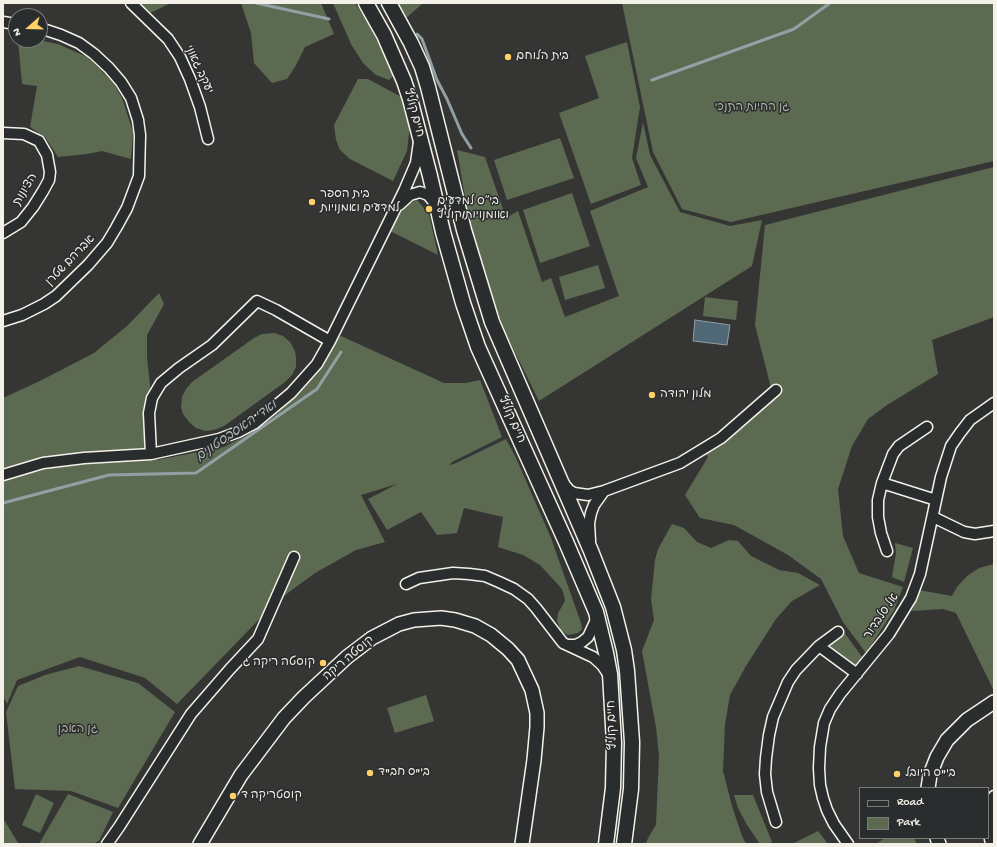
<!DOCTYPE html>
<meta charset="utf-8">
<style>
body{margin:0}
#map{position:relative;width:997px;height:847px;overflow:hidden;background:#353634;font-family:"Gochi Hand",sans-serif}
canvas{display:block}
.frame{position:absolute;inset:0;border:4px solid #f4f1e8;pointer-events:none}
.legend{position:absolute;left:859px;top:787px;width:130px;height:52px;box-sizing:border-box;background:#2a2d2e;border:1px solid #7b7b78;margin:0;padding:5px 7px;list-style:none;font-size:12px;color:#f4f1e8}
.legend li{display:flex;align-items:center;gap:8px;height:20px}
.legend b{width:20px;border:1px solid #7b7b78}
.north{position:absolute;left:8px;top:8px;width:40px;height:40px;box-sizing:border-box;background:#2a2d2e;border:1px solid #7b7b78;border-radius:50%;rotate:250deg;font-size:11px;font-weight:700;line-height:16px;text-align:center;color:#f4f1e8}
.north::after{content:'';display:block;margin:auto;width:14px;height:18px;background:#ffd166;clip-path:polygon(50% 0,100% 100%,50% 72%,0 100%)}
</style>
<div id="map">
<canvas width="997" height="847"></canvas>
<div class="frame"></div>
<ul class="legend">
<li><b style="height:5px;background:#2a2d2e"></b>Road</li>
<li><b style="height:11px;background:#5d6a52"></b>Park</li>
</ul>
<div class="north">N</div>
</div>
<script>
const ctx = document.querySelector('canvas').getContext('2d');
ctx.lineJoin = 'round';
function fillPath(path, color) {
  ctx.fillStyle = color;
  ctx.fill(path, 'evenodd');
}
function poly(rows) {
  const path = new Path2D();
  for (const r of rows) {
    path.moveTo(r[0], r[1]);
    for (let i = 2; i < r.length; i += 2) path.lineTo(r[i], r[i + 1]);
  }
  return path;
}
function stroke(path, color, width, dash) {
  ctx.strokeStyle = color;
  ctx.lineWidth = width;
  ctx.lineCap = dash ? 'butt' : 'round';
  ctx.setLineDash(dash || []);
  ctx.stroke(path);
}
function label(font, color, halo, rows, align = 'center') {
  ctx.font = font + ' "Gochi Hand","Playpen Sans Hebrew",sans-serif';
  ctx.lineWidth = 3;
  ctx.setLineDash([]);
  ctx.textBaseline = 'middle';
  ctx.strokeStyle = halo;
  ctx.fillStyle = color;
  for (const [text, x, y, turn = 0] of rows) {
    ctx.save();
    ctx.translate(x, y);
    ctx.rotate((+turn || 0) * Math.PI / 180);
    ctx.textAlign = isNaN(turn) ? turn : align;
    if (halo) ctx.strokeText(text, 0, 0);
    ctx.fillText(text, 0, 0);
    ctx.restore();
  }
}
const green = poly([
 [138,3,171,3,150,13],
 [241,3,321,3,334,34,305,47,295,67,287,79,272,83,254,63,251,33],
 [333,3,355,3,369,25,394,75,389,80,376,75,363,63,351,44],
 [396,3,423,3,405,19],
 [622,3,994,3,994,161,731,222,682,209,653,152],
 [18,40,38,40,58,44,87,57,100,69,114,84,122,98,133,132,131,159,102,151,87,154,58,157,45,137,30,127,37,86,22,84],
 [627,42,640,107,632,158,641,185,591,204,559,113,599,98,585,56],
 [358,79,368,79,405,99,410,124,407,151,393,181,350,159,340,150,336,140,334,125],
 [643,122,650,155,680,212,730,226,762,220,752,266,539,401,504,330,495,305,470,226,457,150,485,157,506,218,518,211,542,282,551,278,565,317,619,296,590,211,648,187,636,158],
 [560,138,574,178,507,200,494,160],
 [994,167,994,317,932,340,938,374,887,405,868,419,852,446,838,489,843,536,859,573,903,587,894,610,866,653,843,622,821,579,788,555,734,525,700,518,685,495,708,457,705,452,771,388,755,325,765,225],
 [572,193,590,246,540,263,523,210],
 [417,200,429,214,438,255,390,231,402,210,409,204],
 [598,265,605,288,565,300,559,277],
 [159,293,164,304,147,335,147,358,151,394,157,460,224,447,264,426,303,389,330,341,341,336,444,383,466,383,480,380,502,437,452,462,449,465,454,464,506,439,516,458,551,538,581,623,582,629,578,633,568,635,561,631,557,621,558,613,565,601,564,596,562,589,540,565,523,555,498,547,503,517,464,508,457,533,437,535,421,512,387,530,368,499,397,484,361,495,385,542,356,550,315,573,277,601,177,704,145,678,80,657,17,680,7,704,3,696,3,398,40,381,94,353,127,326],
 [705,297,738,301,736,320,703,316],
 [274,333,283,336,290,342,295,351,296,357,296,367,292,375,285,382,224,426,214,430,205,431,196,428,189,422,183,414,181,407,182,397,186,389,192,382,254,338,262,334],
 [672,524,684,528,697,542,711,548,729,540,738,541,751,556,779,570,798,573,820,585,792,601,776,619,746,666,730,695,725,724,723,771,732,806,742,836,746,844,646,844,648,838,656,825,659,756,656,727,642,651,654,620,651,599,655,560,658,549],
 [895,543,913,548,904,582,892,577,896,553],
 [994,564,994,689,993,689,956,613,943,609,912,611,919,590,952,596,957,587,967,576,979,568],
 [844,632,862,657,856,667,829,645],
 [79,666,138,683,175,712,118,808,71,791,15,789,6,712,18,686,45,675],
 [426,695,434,721,395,733,387,708],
 [36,794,54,803,40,833,22,825],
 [68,794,113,812,99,841,92,844,39,844],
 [734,795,753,795,772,842,768,844,760,844,747,825,738,808],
 [3,818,18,843,18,844,3,844],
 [818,831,828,844,792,844],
 [885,838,914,838,917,844,876,844]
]);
const water = poly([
 [695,320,730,325,727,345,693,341,695,320]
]);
const stream = poly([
 [256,3,329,19],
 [417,34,422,39,437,80,447,99,462,134,471,148],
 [652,80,794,29,830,3],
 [3,503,109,475,196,473,317,389,341,352]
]);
const minor = poly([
 [131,3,168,39,180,57,190,79,200,107,208,139],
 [3,22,16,24],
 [3,133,24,134,39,141,47,155,50,172,49,180,43,191,33,207,21,222,3,233],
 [399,205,410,195,420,192,428,195,436,205],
 [3,321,22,315,44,304,56,296,88,265,107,243,116,228,127,208,139,176,140,135,138,120,131,98,121,82,109,68,94,54,79,43,61,35,40,28],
 [151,454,149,413,152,398,161,383,179,368,212,345,257,301,276,310,330,341],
 [3,475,43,463,84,458,151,454,219,439,238,432,255,423,291,393,317,364,330,341,404,191,416,163,419,142],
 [882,483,936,500],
 [564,484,569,490,574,493,588,495,604,491,680,463,721,438,776,390],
 [933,517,964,532,975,534,994,531],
 [590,541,589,523,591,513,594,505,604,491],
 [887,551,881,533,878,517,878,500,882,483,893,454,899,446,927,427],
 [406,584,419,578,453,573,469,574,485,576,499,582,514,589,528,599,536,608,563,643,593,657,602,665,608,674],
 [568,645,576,645,582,642,588,637,595,622,596,615],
 [819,646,857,674],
 [776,822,767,792,765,774,766,758,769,735,773,717,788,682,796,670,819,646,838,632],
 [107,844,119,827,191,714,230,669,258,639,294,557],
 [848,844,834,824,827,810,823,798,820,785,819,768,820,747,824,723,830,709,840,694,889,634,911,598,920,574,941,477,951,446,960,433,970,420,994,403],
 [991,844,989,834,989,821,991,804,994,796]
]);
const tertiary = poly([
 [928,788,930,775,937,757,947,740,967,720,994,702],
 [937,838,939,844],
 [200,844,241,775,284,718,304,697,347,657,372,638,399,624,414,620,441,618,455,620,475,626,491,635,508,649,518,660,532,690,537,713,537,727,534,760,522,844]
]);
const secondary = poly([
 [366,3,384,35,404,81,410,99,430,176,443,232,463,303,478,347,566,542,596,612,606,653,610,674,614,743,613,788,606,844],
 [389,3,411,43,422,67,428,87,464,230,492,322,591,551,613,607,624,650,627,671,632,742,631,789,624,844]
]);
const markers = [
 [508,57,4,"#ffd166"],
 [312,202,4,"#ffd166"],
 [429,209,4,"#ffd166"],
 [652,395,4,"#ffd166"],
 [323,663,4,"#ffd166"],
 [370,773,4,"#ffd166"],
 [897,774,4,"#ffd166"],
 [233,796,4,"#ffd166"]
];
const poiNames = [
 ["בית הלוחם",516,57],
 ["בית הספר",320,195],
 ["למדעים ואמנויות",320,209],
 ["בי״ס למדעים",437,202],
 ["ואומנויות/קוליץ",437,216],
 ["מלון יהודה",660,395],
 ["קוסטה ריקה ג",315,663,"right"],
 ["בי\"ס חב\"ד",378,773],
 ["בי\"ס היובל",905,774],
 ["קוסטריקה ד",241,796]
];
const streetNames = [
 ["יעקב גאוני",198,70,65],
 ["חיים קוליץ",413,113,75],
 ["הציונות",26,190,-59],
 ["אברהם שטרן",71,261,-46],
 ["חיים קוליץ",511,420,66],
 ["אל סלבדור",882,617,-56],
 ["קוסטה ריקה",349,659,-40],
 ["חיים קוליץ",613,725,-92]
];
const parkNames = [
 ["גן החיות התנכי",752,108],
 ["גן האבן",78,730]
];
const waterNames = [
 ["ואדי האסבסטונים",237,432,-35]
];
fillPath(green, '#5d6a52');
fillPath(water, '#506875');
stroke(water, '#929fa3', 1);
stroke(stream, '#929fa3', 3);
stroke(minor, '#f4f1e8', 13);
stroke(tertiary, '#f4f1e8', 16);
stroke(secondary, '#f4f1e8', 17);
stroke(minor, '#2a2d2e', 10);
stroke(tertiary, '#2a2d2e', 13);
stroke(secondary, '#2a2d2e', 14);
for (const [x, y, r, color] of markers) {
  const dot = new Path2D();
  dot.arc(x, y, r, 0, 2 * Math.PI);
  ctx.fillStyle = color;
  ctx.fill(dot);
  stroke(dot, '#2a2d2e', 1.5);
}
label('12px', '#f4f1e8', '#2a2d2e', poiNames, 'left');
label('12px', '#f4f1e8', '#2a2d2e', streetNames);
label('12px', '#b0b4a4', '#2a2d2e', parkNames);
label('italic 13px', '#b2baba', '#2a2d2e', waterNames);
</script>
